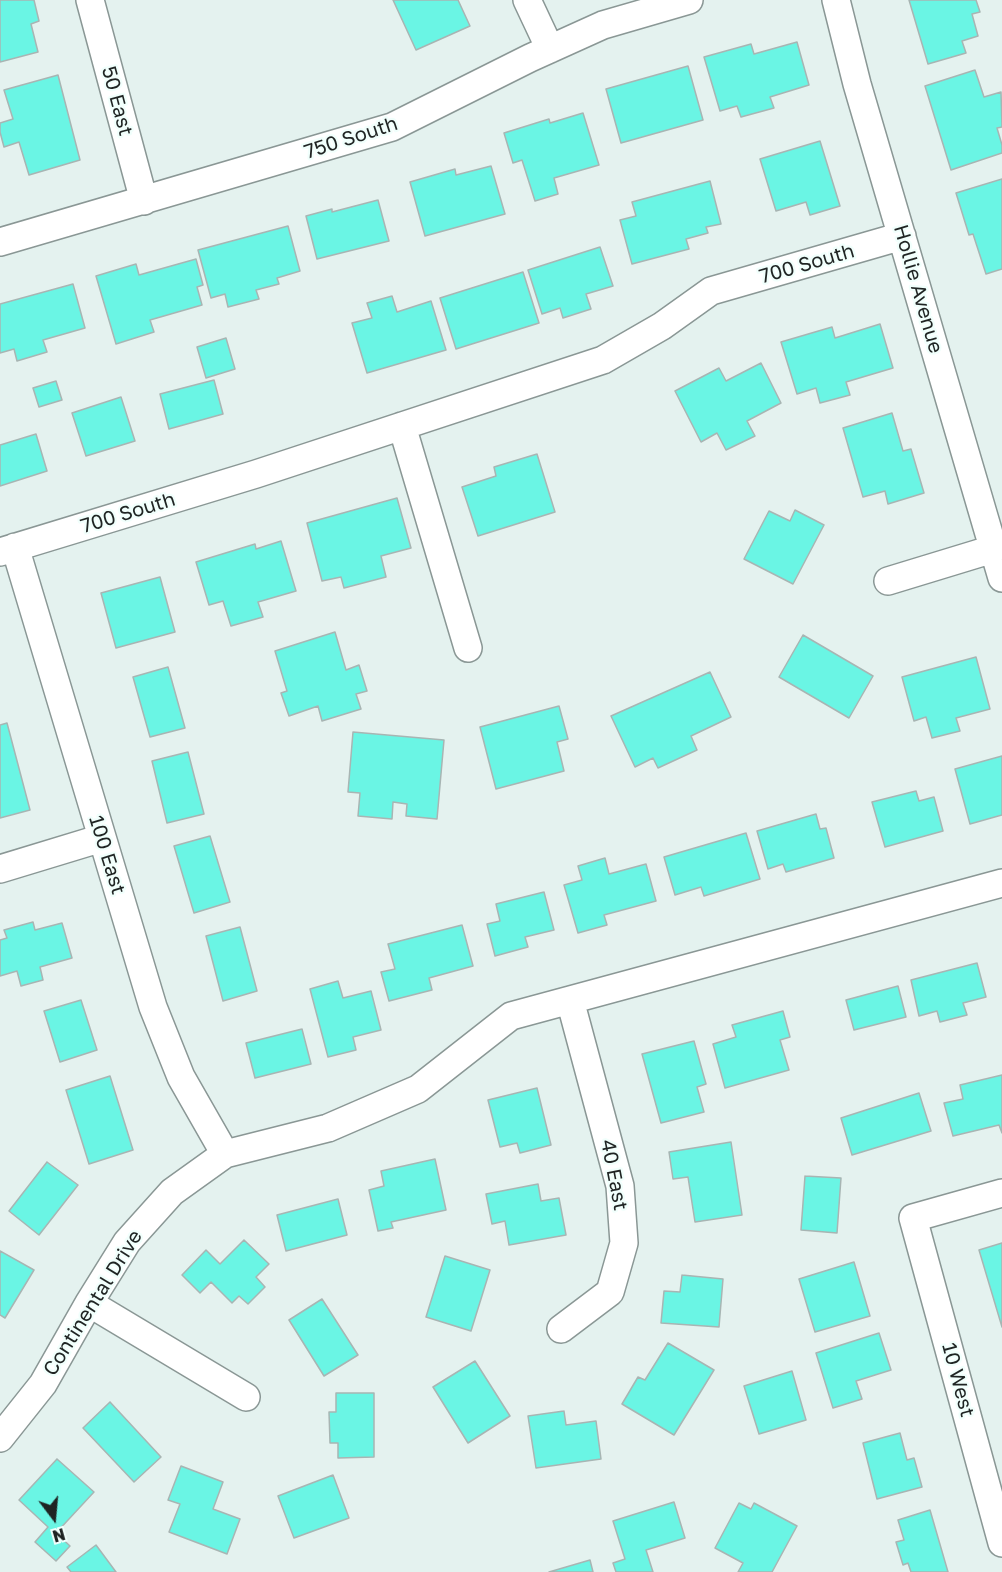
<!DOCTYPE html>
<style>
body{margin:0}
#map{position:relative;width:1002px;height:1572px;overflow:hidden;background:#e4f2ef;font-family:"Golos Text",sans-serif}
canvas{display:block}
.north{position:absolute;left:24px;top:1488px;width:60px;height:60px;-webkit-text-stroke:4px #f1fffc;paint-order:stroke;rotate:164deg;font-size:16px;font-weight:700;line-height:24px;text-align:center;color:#1f2423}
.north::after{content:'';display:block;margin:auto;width:21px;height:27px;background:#1f2423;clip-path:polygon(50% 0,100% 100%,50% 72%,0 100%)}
</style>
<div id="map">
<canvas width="1002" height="1572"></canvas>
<div class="north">N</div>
</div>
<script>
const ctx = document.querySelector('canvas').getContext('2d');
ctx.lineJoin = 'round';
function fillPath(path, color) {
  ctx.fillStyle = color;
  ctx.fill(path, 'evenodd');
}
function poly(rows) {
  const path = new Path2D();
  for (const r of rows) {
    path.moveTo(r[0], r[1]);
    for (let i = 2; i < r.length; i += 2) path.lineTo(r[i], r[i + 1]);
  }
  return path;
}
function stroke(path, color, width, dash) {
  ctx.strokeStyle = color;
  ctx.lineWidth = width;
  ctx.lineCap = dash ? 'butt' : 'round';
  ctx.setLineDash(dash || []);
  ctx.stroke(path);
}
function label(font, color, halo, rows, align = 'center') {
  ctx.font = font + ' "Golos Text",sans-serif';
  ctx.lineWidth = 4.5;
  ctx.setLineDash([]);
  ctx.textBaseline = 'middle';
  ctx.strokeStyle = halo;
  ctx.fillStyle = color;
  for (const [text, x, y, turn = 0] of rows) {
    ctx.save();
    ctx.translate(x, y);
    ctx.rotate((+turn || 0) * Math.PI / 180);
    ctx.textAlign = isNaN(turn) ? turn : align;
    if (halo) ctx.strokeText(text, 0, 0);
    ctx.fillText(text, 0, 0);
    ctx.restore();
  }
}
const building = poly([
 [0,0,34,0,39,21,31,24,38,52,0,62,0,0],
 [393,0,458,0,470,26,416,50,393,0],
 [909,0,976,0,980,12,972,14,978,36,962,41,966,53,928,64,909,0],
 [797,42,809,85,770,97,774,108,741,117,737,106,720,111,704,57,751,44,754,54,797,42],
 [688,66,703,120,621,143,606,89,688,66],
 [975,70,984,97,1001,92,1002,127,997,128,1002,145,1002,153,951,170,925,86,975,70],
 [58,75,80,160,29,175,19,142,4,147,0,132,0,123,13,119,4,90,58,75],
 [583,113,599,165,554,178,558,194,535,201,522,160,513,163,504,133,549,119,550,123,583,113],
 [820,141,840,206,810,215,806,202,776,211,760,159,820,141],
 [491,166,505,214,425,236,410,182,455,169,456,175,491,166],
 [1002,179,1002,269,986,274,973,234,969,235,956,193,1002,179],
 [710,181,721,224,706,227,708,233,686,239,689,249,632,264,620,220,636,216,632,202,710,181],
 [378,200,389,241,317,259,306,216,332,209,332,212,378,200],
 [288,226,300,271,277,278,279,284,256,290,259,299,228,307,225,294,211,298,198,250,288,226],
 [600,247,613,286,586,294,591,309,563,318,560,308,542,314,528,270,600,247],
 [196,259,203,285,197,287,202,305,150,320,154,332,116,344,96,276,136,264,139,275,196,259],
 [523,272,539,323,456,349,440,298,523,272],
 [73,284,85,328,43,340,47,352,17,361,14,349,0,353,0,304,73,284],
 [392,296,397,312,431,301,446,350,367,373,352,323,372,318,367,303,392,296],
 [880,324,893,368,846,382,850,395,820,403,816,388,797,394,781,342,832,327,835,338,880,324],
 [226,338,235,369,206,378,197,347,226,338],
 [761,363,781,403,747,421,755,436,726,450,717,433,701,442,675,391,719,368,726,381,761,363],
 [214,380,223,414,169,429,160,394,214,380],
 [56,381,62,400,39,407,33,388,56,381],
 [121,397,135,441,86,456,72,413,121,397],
 [892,413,903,451,911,449,924,493,888,504,885,491,863,497,843,428,892,413],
 [36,434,47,471,0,486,0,445,36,434],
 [537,454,555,512,478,536,462,487,496,476,494,467,537,454],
 [397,498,411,548,381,556,386,577,344,588,341,577,322,581,307,523,397,498],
 [795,510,824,525,793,584,744,559,769,511,790,521,795,510],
 [281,541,296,591,258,602,263,617,231,626,223,601,209,605,196,562,255,544,256,549,281,541],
 [160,577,175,632,116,648,101,593,160,577],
 [335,632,346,670,359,665,367,691,356,694,361,709,322,721,318,706,289,716,281,693,287,691,275,651,335,632],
 [803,635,873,676,849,718,779,677,803,635],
 [976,657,990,709,956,718,960,731,932,738,926,717,914,721,902,677,976,657],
 [168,667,185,728,150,737,133,677,168,667],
 [710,672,731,717,691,736,697,750,658,768,653,758,635,767,611,716,710,672],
 [559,706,568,739,557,742,564,771,496,789,480,727,559,706],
 [7,723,30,810,0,818,0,725,7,723],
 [353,732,444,740,437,819,406,816,407,804,393,802,392,819,358,816,360,793,348,792,353,732],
 [188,752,204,814,167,823,152,761,188,752],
 [1002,756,1002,815,970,824,955,769,1002,756],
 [916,791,919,801,934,797,943,831,885,847,872,802,916,791],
 [816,814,820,829,826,828,834,858,786,872,783,864,768,869,757,831,816,814],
 [746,833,760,879,704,896,701,887,675,895,664,857,746,833],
 [210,836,230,902,194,913,174,846,210,836],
 [605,858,609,874,646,864,656,901,604,915,607,925,578,933,564,885,582,880,578,866,605,858],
 [544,892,554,930,525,937,528,947,495,956,487,924,500,921,496,904,544,892],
 [33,922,35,930,62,923,72,958,40,967,43,980,21,986,17,971,0,976,0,940,7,938,4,930,33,922],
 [462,925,473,966,429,978,432,990,389,1001,381,972,395,969,388,944,462,925],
 [240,927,257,991,223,1001,206,936,240,927],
 [977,963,986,997,963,1003,967,1015,940,1022,937,1011,919,1016,911,980,977,963],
 [338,981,343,998,371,991,381,1030,353,1037,356,1050,328,1057,310,989,338,981],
 [898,986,906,1017,854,1030,846,1000,898,986],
 [81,1000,97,1050,60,1062,44,1011,81,1000],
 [783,1011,790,1037,780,1040,789,1070,725,1088,713,1044,736,1037,732,1025,783,1011],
 [302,1029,311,1064,255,1078,246,1043,302,1029],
 [694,1041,706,1084,697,1087,704,1112,661,1123,642,1054,694,1041],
 [1002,1075,1002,1133,999,1125,953,1136,944,1103,963,1099,960,1085,1002,1075],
 [110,1076,133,1150,89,1164,66,1090,110,1076],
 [537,1088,551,1145,520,1153,517,1143,500,1147,488,1100,537,1088],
 [919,1093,931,1131,852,1155,841,1118,919,1093],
 [731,1142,742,1215,695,1222,688,1177,673,1179,669,1152,731,1142],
 [435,1159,446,1210,391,1222,393,1228,378,1231,369,1190,384,1186,381,1171,435,1159],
 [47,1162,78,1185,39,1235,9,1211,47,1162],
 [805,1176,841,1178,837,1233,801,1230,805,1176],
 [538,1184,541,1201,559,1198,566,1235,509,1245,505,1221,492,1224,486,1194,538,1184],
 [338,1199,347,1235,286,1251,277,1215,338,1199],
 [244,1240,269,1264,256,1277,265,1287,248,1304,239,1296,232,1303,211,1282,200,1293,182,1275,206,1250,220,1264,244,1240],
 [1002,1243,1002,1327,979,1250,1002,1243],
 [0,1251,34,1270,5,1318,0,1315,0,1251],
 [445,1256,490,1270,471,1331,426,1317,445,1256],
 [854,1262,870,1316,815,1332,799,1279,854,1262],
 [682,1275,723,1279,719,1327,661,1323,664,1291,680,1292,682,1275],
 [322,1299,358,1355,324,1376,289,1320,322,1299],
 [879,1333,891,1370,856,1381,862,1399,833,1408,816,1353,879,1333],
 [668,1343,714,1370,674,1435,622,1404,638,1377,645,1380,668,1343],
 [475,1361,510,1416,468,1443,433,1387,475,1361],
 [792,1371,806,1420,759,1434,744,1386,792,1371],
 [336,1393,374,1393,374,1457,338,1458,338,1443,330,1443,329,1412,336,1412,336,1393],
 [110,1402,161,1457,134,1482,83,1428,110,1402],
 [564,1411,566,1425,596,1421,601,1459,536,1468,528,1416,564,1411],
 [900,1433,907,1460,914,1458,922,1487,877,1499,863,1443,900,1433],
 [57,1459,94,1492,56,1533,70,1546,56,1561,35,1542,48,1527,19,1500,57,1459],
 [181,1466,223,1482,213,1509,240,1519,227,1554,169,1532,180,1504,168,1500,181,1466],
 [333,1475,349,1518,294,1538,278,1496,333,1475],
 [674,1502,685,1538,646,1550,653,1572,616,1572,613,1563,625,1559,613,1521,674,1502],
 [739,1503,751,1509,754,1503,797,1526,772,1572,738,1572,743,1563,715,1548,739,1503],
 [930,1510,948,1572,911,1572,908,1563,903,1565,896,1542,904,1540,898,1520,930,1510],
 [96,1545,116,1572,71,1572,67,1567,96,1545],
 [590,1560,593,1572,549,1572,590,1560]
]);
const minor = poly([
 [90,0,144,201],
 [527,0,550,49],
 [836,0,857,84,1002,578],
 [0,242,392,127,530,58,603,25,689,0],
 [402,426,468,648],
 [15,547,153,1007,181,1077,225,1154],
 [0,552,256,474,603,360,662,326,711,291,902,236],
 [888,581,993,549],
 [0,869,102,838],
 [1002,1193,913,1218,1002,1543],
 [89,1303,246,1397],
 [561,1329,610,1292,624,1243,620,1186,570,1000],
 [0,1438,43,1384,89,1303,127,1242,172,1192,225,1154,328,1128,418,1089,511,1016,1002,883]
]);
const streetNames = [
 ["50 East",117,101,75],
 ["750 South",351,138,-18],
 ["700 South",807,264,-16],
 ["Hollie Avenue",918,289,74],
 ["700 South",128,513,-17],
 ["100 East",107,855,73],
 ["40 East",614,1175,79],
 ["Continental Drive",93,1303,-58],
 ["10 West",958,1380,75]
];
fillPath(building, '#6af5e4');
stroke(building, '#a8b5b3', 1.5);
stroke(minor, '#8a9795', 30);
stroke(minor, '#fff', 27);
label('20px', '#1f2423', '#f1fffc', streetNames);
</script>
